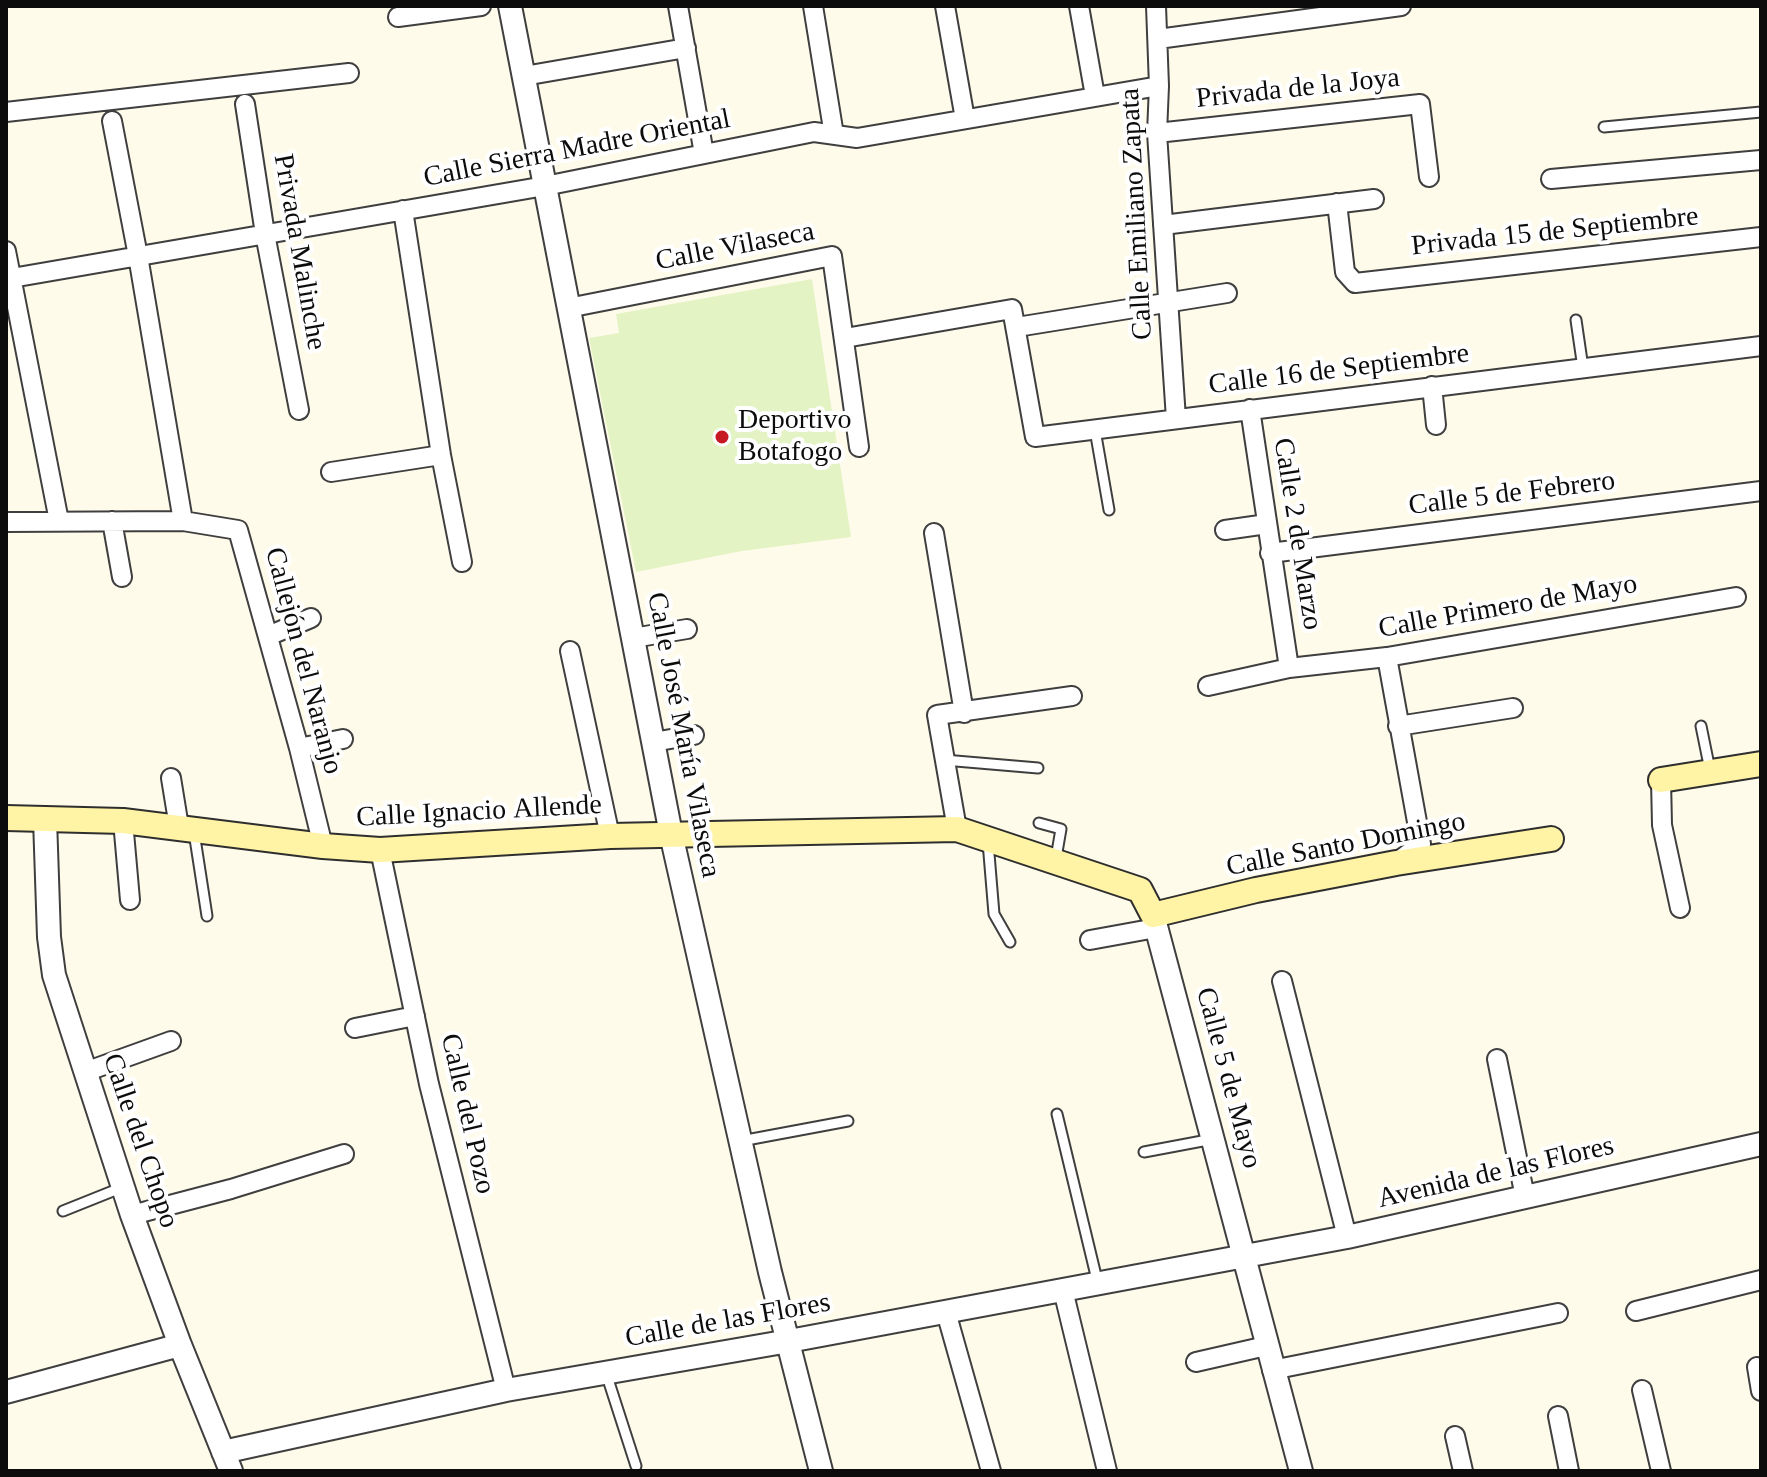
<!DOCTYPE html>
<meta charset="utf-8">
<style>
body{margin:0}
#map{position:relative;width:1767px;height:1477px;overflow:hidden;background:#fffbeb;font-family:Georgia,serif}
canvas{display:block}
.frame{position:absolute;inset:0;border:8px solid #0c0c0c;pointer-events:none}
</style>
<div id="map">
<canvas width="1767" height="1477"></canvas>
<div class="frame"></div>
</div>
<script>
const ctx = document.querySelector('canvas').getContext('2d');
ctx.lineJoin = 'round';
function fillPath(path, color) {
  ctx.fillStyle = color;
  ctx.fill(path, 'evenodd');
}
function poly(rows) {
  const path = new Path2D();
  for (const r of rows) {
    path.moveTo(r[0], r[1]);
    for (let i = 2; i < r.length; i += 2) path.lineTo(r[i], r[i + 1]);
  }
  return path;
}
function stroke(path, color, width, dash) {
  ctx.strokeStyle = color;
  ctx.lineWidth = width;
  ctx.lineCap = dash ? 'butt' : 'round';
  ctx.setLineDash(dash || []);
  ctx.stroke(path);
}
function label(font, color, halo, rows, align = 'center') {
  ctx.font = font + ' Georgia,serif';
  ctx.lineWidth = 8;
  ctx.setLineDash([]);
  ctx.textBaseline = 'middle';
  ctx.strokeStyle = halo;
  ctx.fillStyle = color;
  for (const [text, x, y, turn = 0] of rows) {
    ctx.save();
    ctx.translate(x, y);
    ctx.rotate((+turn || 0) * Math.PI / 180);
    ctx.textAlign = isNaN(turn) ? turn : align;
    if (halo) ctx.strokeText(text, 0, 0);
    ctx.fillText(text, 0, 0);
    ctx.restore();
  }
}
const pitch = poly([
 [812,279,851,537,742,551,636,572,589,338,619,333,616,314]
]);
const service = poly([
 [1604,127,1761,112],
 [1576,320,1583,368],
 [1095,430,1109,510],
 [1701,726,1710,770],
 [944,760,1038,768],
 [1039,823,1061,829,1056,858],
 [194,832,207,916],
 [988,842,994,914,1010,942],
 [1057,1114,1098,1284],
 [741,1141,848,1121],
 [1144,1152,1213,1139],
 [63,1211,123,1187],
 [606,1373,636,1466]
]);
const minor = poly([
 [678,6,704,154],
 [813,6,834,135],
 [945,6,965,119],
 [1079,6,1095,96],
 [1156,6,1159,86,1157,133,1176,419],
 [398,17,481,6],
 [1158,39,1401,6],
 [524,76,686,48],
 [245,104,265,234,299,410],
 [6,112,349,73],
 [112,121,138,256,183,521],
 [1157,133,1420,104,1429,177],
 [1551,179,1761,160],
 [1337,203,1345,272,1355,283,1761,237],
 [403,210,441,455,462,562],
 [1163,225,1374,199],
 [6,251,59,521],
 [6,279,545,186,814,132,857,138,1159,86],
 [568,308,832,256,859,447],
 [1017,327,1227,293],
 [845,338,1012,309,1035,437,1761,346],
 [1432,386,1436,425],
 [1250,409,1289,668],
 [331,472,441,455],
 [112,521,122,577],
 [6,522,183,521,238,530,299,748,323,846],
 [1225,530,1267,524],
 [934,533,964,713],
 [1270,553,1761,491],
 [268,636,311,618],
 [633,638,687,629],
 [570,651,610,836],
 [1387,657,1421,844,1396,863],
 [1208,686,1289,668,1387,657,1736,597],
 [1398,726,1513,708],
 [653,742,694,735],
 [299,748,343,739],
 [171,778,179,827],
 [1661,780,1662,825,1680,908],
 [123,821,130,900],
 [957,829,937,715,1072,696],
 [380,850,429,1084,506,1390],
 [1090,940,1156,928],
 [1282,981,1347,1237],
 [355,1028,415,1016],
 [1497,1059,1525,1197],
 [85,1072,171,1041],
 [132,1215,231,1189,344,1154],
 [1063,1290,1107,1471],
 [1636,1311,1761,1280],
 [946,1312,991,1471],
 [1196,1362,1266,1346],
 [1757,1367,1761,1391],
 [1272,1370,1558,1313],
 [1642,1390,1661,1471],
 [1558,1416,1569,1471],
 [1455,1436,1463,1471]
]);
const tertiary = poly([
 [510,6,671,834,770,1272,821,1471],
 [45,819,49,937,54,975,132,1215,180,1345,231,1471],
 [1153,915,1301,1471],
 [6,1392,180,1345],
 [223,1452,506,1390,789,1341,1347,1237,1761,1144]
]);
const secondary = poly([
 [1661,780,1761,764],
 [6,818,123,821,323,846,380,850,610,836,957,829,1140,890,1153,915,1256,890,1396,863,1551,839]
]);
const markers = [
 [722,437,8,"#c71924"]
];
const streetNames = [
 ["Privada de la Joya",1298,89,-6],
 ["Calle Sierra Madre Oriental",577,149,-11],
 ["Calle Emiliano Zapata",1137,214,-93],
 ["Privada 15 de Septiembre",1555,232,-6],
 ["Calle Vilaseca",735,247,-11],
 ["Privada Malinche",299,252,80],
 ["Calle 16 de Septiembre",1339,370,-7],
 ["Calle 5 de Febrero",1512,494,-7],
 ["Calle 2 de Marzo",1297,534,81],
 ["Calle Primero de Mayo",1508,607,-10],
 ["Callejón del Naranjo",303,661,75],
 ["Calle José María Vilaseca",683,735,79],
 ["Calle Ignacio Allende",479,812,-3],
 ["Calle Santo Domingo",1346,845,-11],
 ["Calle 5 de Mayo",1228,1078,75],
 ["Calle del Pozo",467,1114,77],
 ["Calle del Chopo",140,1141,71],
 ["Avenida de las Flores",1496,1173,-13],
 ["Calle de las Flores",728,1321,-10]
];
const poiNames = [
 ["Deportivo",738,421],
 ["Botafogo",738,453]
];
fillPath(pitch, '#e4f3c4');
stroke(service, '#3f3f3f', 13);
stroke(minor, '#3f3f3f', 22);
stroke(tertiary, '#3f3f3f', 26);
stroke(secondary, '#2e2e2e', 28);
stroke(service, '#fff', 9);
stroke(minor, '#fff', 18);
stroke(tertiary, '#fff', 22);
stroke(secondary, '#fff3a6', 24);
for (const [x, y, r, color] of markers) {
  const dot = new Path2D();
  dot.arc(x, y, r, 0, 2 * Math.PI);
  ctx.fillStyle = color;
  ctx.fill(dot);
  stroke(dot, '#fff', 3);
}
label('28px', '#0c0c0c', '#fff', streetNames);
label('28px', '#0c0c0c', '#fff', poiNames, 'left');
</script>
